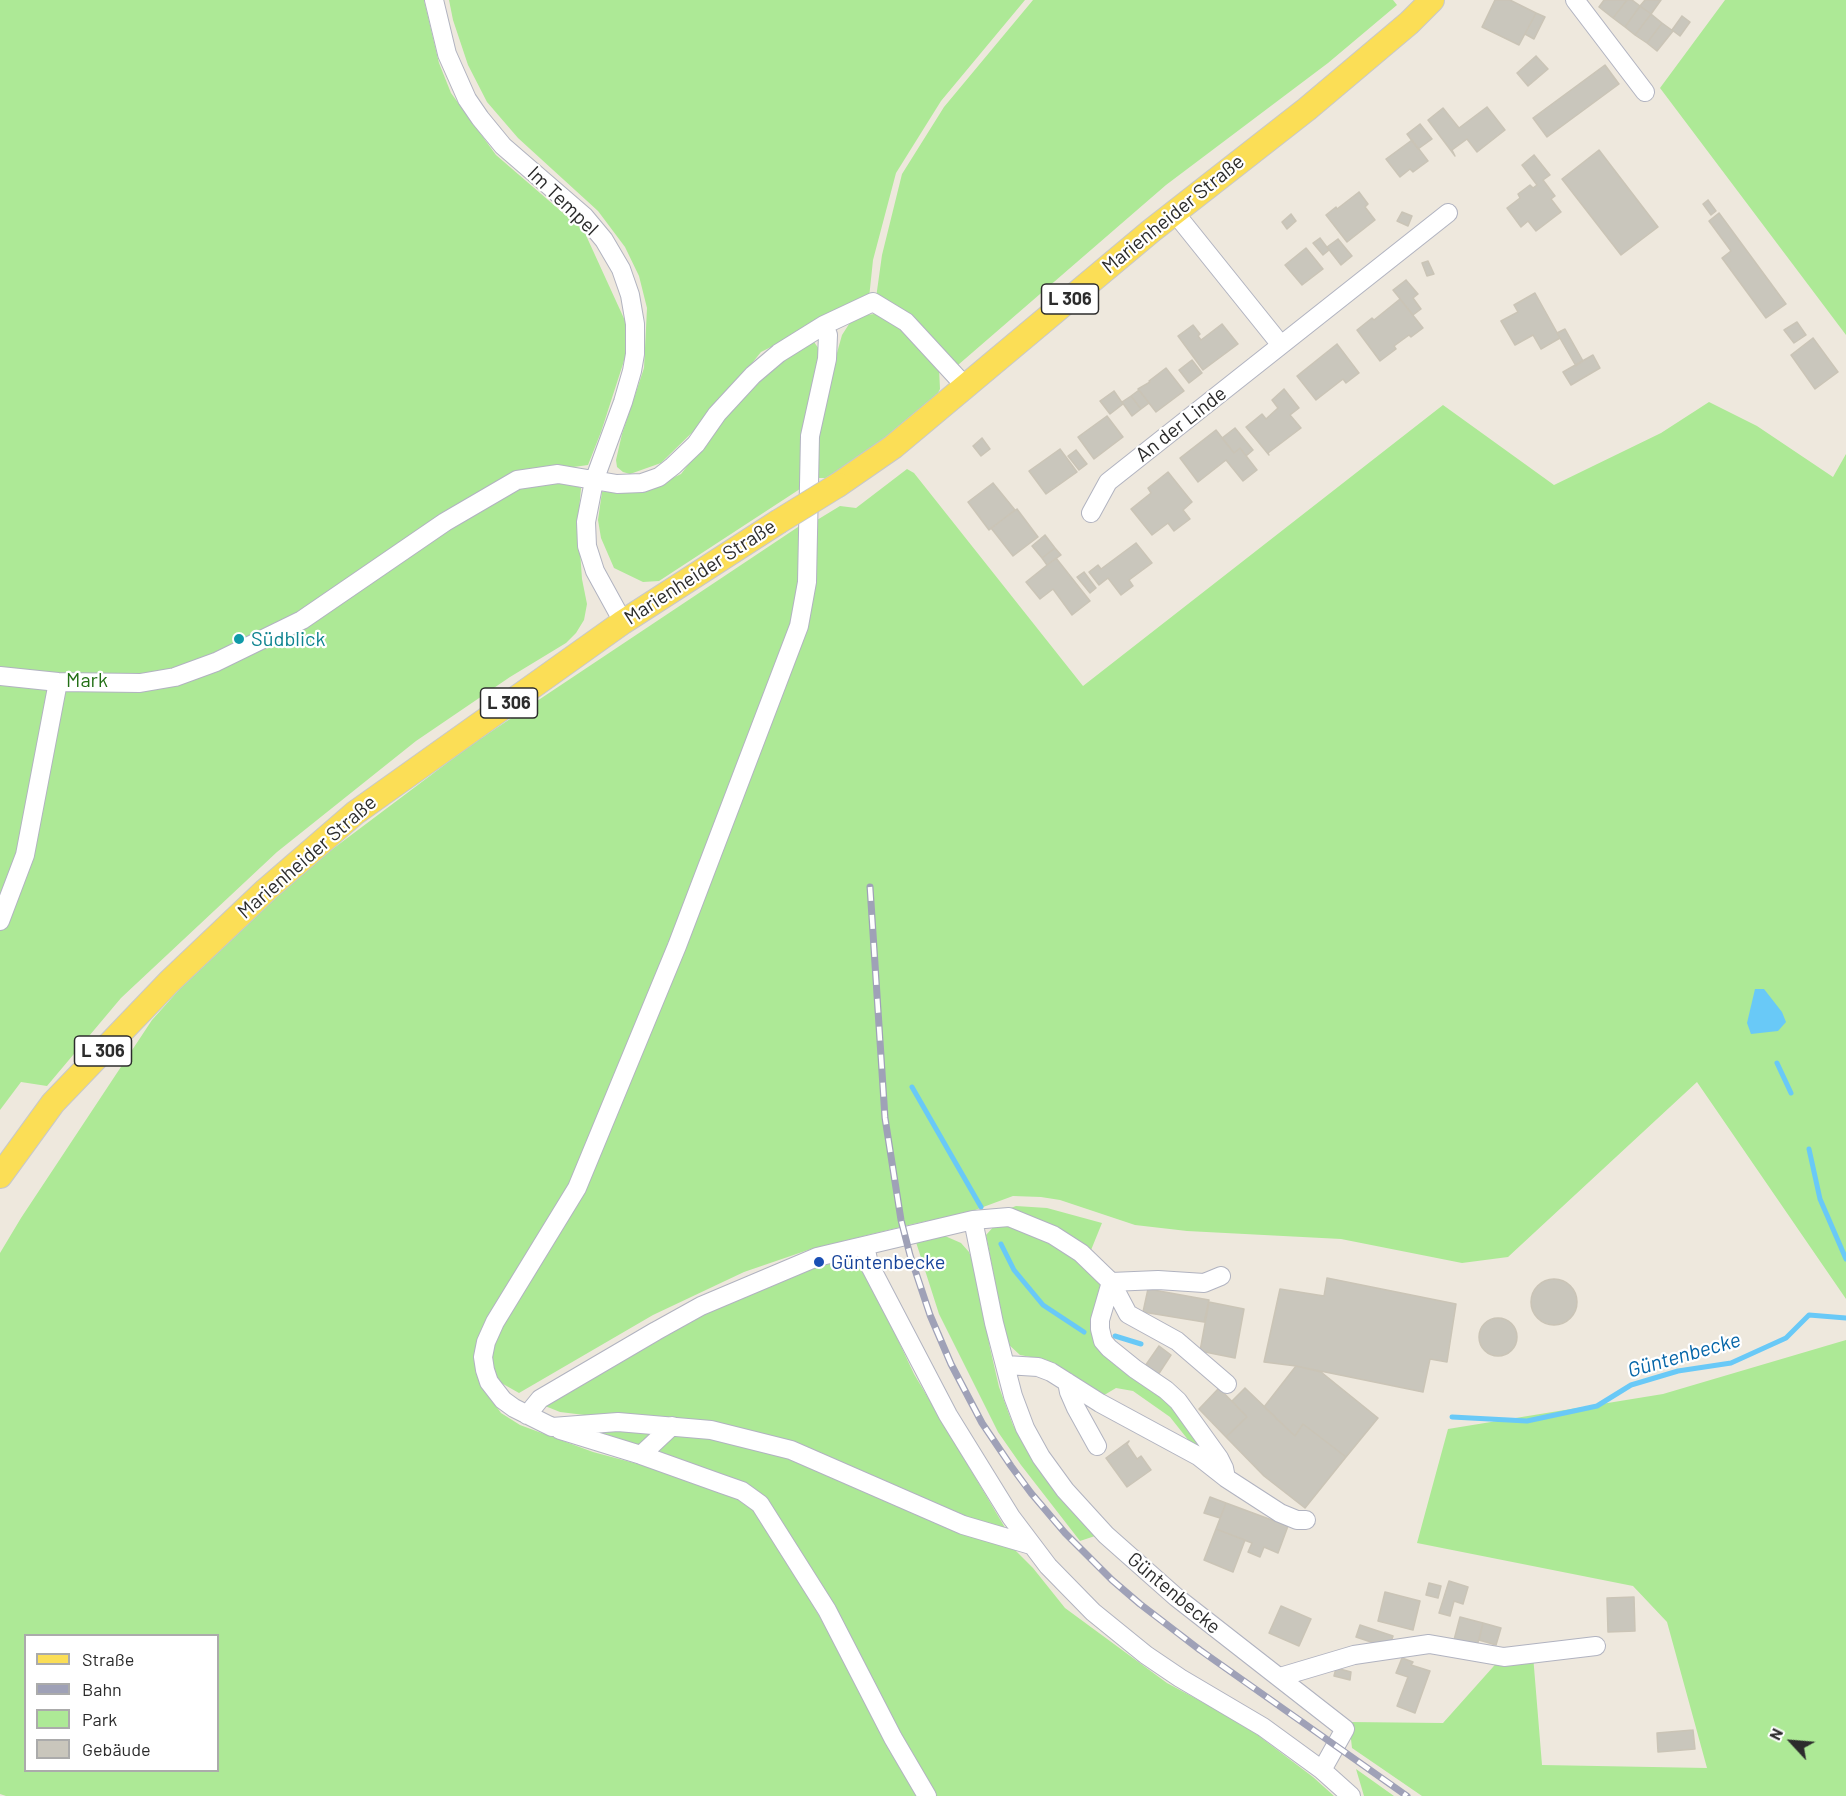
<!DOCTYPE html>
<meta charset="utf-8">
<style>
body{margin:0}
#map{position:relative;width:1846px;height:1796px;overflow:hidden;background:#eee8dd;font-family:Barlow,sans-serif}
canvas{display:block}
.legend{position:absolute;left:24px;top:1634px;width:195px;height:138px;box-sizing:border-box;background:#fff;border:2px solid #ababab;margin:0;padding:8px 10px;list-style:none;font-size:18px;color:#2c2c2c}
.legend li{display:flex;align-items:center;gap:12px;height:30px}
.legend b{width:30px;border:2px solid #ababab}
.north{position:absolute;left:1762px;top:1712px;width:60px;height:60px;-webkit-text-stroke:4px #fff;paint-order:stroke;rotate:296deg;font-size:16px;font-weight:700;line-height:24px;text-align:center;color:#2c2c2c}
.north::after{content:'';display:block;margin:auto;width:21px;height:27px;background:#2c2c2c;clip-path:polygon(50% 0,100% 100%,50% 72%,0 100%)}
</style>
<div id="map">
<canvas width="1846" height="1796"></canvas>
<ul class="legend">
<li><b style="height:8px;background:#fbde56"></b>Straße</li>
<li><b style="height:8px;background:#9fa1b7"></b>Bahn</li>
<li><b style="height:16px;background:#ade996"></b>Park</li>
<li><b style="height:16px;background:#c9c6bc"></b>Gebäude</li>
</ul>
<div class="north">N</div>
</div>
<script>
const ctx = document.querySelector('canvas').getContext('2d');
ctx.lineJoin = 'round';
function fillPath(path, color) {
  ctx.fillStyle = color;
  ctx.fill(path, 'evenodd');
}
function poly(rows) {
  const path = new Path2D();
  for (const r of rows) {
    if (r.length === 3) {
      path.moveTo(r[0] + r[2], r[1]);
      path.arc(r[0], r[1], r[2], 0, 2 * Math.PI);
      continue;
    }
    path.moveTo(r[0], r[1]);
    for (let i = 2; i < r.length; i += 2) path.lineTo(r[i], r[i + 1]);
  }
  return path;
}
function stroke(path, color, width, dash) {
  ctx.strokeStyle = color;
  ctx.lineWidth = width;
  ctx.lineCap = dash ? 'butt' : 'round';
  ctx.setLineDash(dash || []);
  ctx.stroke(path);
}
function label(font, color, halo, rows, align = 'center') {
  ctx.font = font + ' Barlow,sans-serif';
  ctx.lineWidth = 4.5;
  ctx.setLineDash([]);
  ctx.textBaseline = 'middle';
  ctx.strokeStyle = halo;
  ctx.fillStyle = color;
  for (const [text, x, y, turn = 0] of rows) {
    ctx.save();
    ctx.translate(x, y);
    ctx.rotate((+turn || 0) * Math.PI / 180);
    ctx.textAlign = isNaN(turn) ? turn : align;
    if (halo) ctx.strokeText(text, 0, 0);
    ctx.fillText(text, 0, 0);
    ctx.restore();
  }
}
const green = poly([
 [0,0,424,0,439,63,451,93,496,155,584,231,632,336,601,432,588,465,516,475,443,519,300,614,218,656,201,660,200,670,217,667,302,624,448,525,519,484,558,478,581,488,578,522,582,579,587,604,584,620,576,633,566,643,510,677,416,741,277,852,121,998,47,1086,21,1082,0,1110],
 [449,0,1025,0,941,101,896,173,873,260,869,298,761,352,712,413,661,463,630,474,623,472,617,467,616,460,622,434,644,368,647,308,639,276,625,247,598,211,518,138,487,102,468,65,453,20],
 [1033,0,1393,0,1397,5,1328,63,1166,185,958,365,937,344,876,298,882,255,902,174,944,107],
 [1725,0,1846,0,1846,335,1660,88],
 [875,314,892,319,939,368,940,389,936,397,885,441,826,478,815,478,816,449,835,360,842,335,851,321,864,315],
 [806,342,814,342,819,349,803,487,659,581,643,582,614,568,601,538,598,520,602,492,650,489,681,474,724,419,775,366],
 [1709,402,1757,426,1833,477,1846,454,1846,1299,1697,1082,1508,1257,1462,1263,1341,1239,1187,1231,1135,1225,1060,1200,1041,1197,1013,1196,967,1213,913,1224,811,1249,744,1272,653,1315,519,1393,496,1380,491,1349,512,1302,579,1192,812,583,817,520,840,506,856,508,907,469,914,473,1083,686,1443,405,1554,485,1661,433],
 [804,523,794,624,574,1184,506,1295,484,1389,501,1413,520,1425,593,1452,679,1475,757,1507,922,1796,6,1796,0,1794,0,1253,21,1218,152,1020,221,943,322,857,471,745],
 [26,1636,218,1636,218,1770,26,1770],
 [1016,1206,1047,1208,1102,1223,1089,1255,1008,1209],
 [1015,1223,1052,1241,1100,1279,1103,1285,1095,1329,1165,1396,1208,1451,1193,1446,1170,1417,1133,1391,1116,1388,1101,1397,1047,1360,1020,1355,1007,1343,986,1235,996,1224],
 [932,1236,945,1236,961,1243,969,1252,975,1267,990,1348,999,1387,1013,1425,1027,1449,1095,1536,1080,1541,1021,1465,998,1432,939,1314,915,1239],
 [830,1260,848,1261,857,1264,865,1270,914,1374,1007,1531,964,1521,792,1445,617,1419,560,1412,540,1404,664,1333,756,1289],
 [1846,1340,1846,1796,1422,1796,1352,1748,1349,1722,1443,1723,1501,1658,1533,1655,1542,1765,1707,1768,1667,1622,1633,1586,1417,1543,1448,1429,1663,1394],
 [581,1428,709,1435,789,1453,995,1538,1015,1550,1033,1568,1065,1608,1167,1683,1243,1724,1313,1777,1334,1796,932,1796,762,1501],
 [1356,1769,1394,1796,1364,1796]
]);
const water = poly([
 [1755,989,1764,989,1782,1012,1786,1022,1778,1031,1751,1034,1747,1023]
]);
const stream = poly([
 [1777,1063,1791,1093],
 [912,1087,981,1207],
 [1809,1149,1820,1199,1846,1259],
 [1001,1244,1014,1270,1043,1305,1084,1332],
 [1115,1336,1141,1344],
 [1452,1417,1527,1421,1597,1406,1631,1385,1678,1371,1731,1363,1786,1338,1809,1315,1846,1318]
]);
const building = poly([
 [1495,0,1510,0,1536,13,1519,45,1482,27,1495,0],
 [1604,0,1627,0,1613,18,1599,7,1604,0],
 [1627,0,1632,0,1640,6,1625,27,1613,18,1627,0],
 [1645,0,1661,0,1651,14,1640,6,1645,0],
 [1640,6,1651,14,1635,35,1625,27,1640,6],
 [1536,13,1545,17,1534,39,1525,34,1536,13],
 [1651,14,1662,23,1647,43,1635,35,1651,14],
 [1682,16,1690,22,1680,36,1672,30,1682,16],
 [1662,23,1673,31,1657,51,1647,43,1662,23],
 [1536,56,1548,69,1528,86,1517,73,1536,56],
 [1605,65,1619,84,1547,137,1533,118,1605,65],
 [1487,107,1505,130,1477,152,1467,139,1452,150,1455,156,1428,120,1443,108,1459,128,1487,107],
 [1420,124,1432,139,1418,149,1407,134,1420,124],
 [1412,140,1428,161,1413,172,1410,169,1400,177,1386,159,1412,140],
 [1599,150,1658,227,1621,255,1562,179,1599,150],
 [1534,155,1550,175,1543,180,1555,196,1551,199,1561,212,1536,231,1528,221,1521,227,1507,208,1520,198,1518,194,1530,185,1533,188,1537,185,1522,165,1534,155],
 [1359,192,1368,204,1365,207,1375,220,1347,242,1326,215,1336,207,1337,209,1359,192],
 [1708,200,1716,211,1711,215,1703,204,1708,200],
 [1402,212,1412,216,1408,226,1397,221,1402,212],
 [1719,213,1786,304,1766,318,1722,258,1731,251,1709,221,1719,213],
 [1291,214,1296,221,1287,229,1282,222,1291,214],
 [1320,238,1329,250,1323,255,1313,243,1320,238],
 [1338,239,1352,256,1341,265,1327,247,1338,239],
 [1306,248,1323,269,1302,285,1285,265,1306,248],
 [1428,261,1434,274,1427,276,1422,263,1428,261],
 [1406,280,1418,294,1413,298,1421,309,1413,315,1393,290,1406,280],
 [1535,293,1560,338,1541,349,1533,335,1515,345,1501,321,1518,312,1514,305,1535,293],
 [1400,299,1423,328,1411,337,1409,335,1394,346,1396,349,1380,361,1357,330,1372,318,1374,320,1400,299],
 [1797,322,1806,335,1794,343,1784,330,1797,322],
 [1222,324,1238,344,1203,370,1178,336,1193,325,1200,334,1198,336,1201,340,1222,324],
 [1565,329,1583,361,1576,366,1557,333,1565,329],
 [1813,338,1838,372,1815,389,1791,355,1813,338],
 [1337,344,1359,373,1346,383,1343,379,1316,400,1297,376,1337,344],
 [1593,355,1600,368,1571,385,1563,372,1593,355],
 [1192,360,1202,373,1189,383,1179,370,1192,360],
 [1166,368,1184,391,1156,412,1138,389,1150,382,1149,381,1166,368],
 [1284,389,1299,408,1290,415,1301,428,1268,453,1269,455,1246,427,1262,414,1266,419,1278,408,1272,400,1284,389],
 [1139,390,1149,403,1141,409,1131,396,1139,390],
 [1114,391,1123,404,1110,414,1100,401,1114,391],
 [1131,396,1141,409,1132,416,1122,402,1131,396],
 [1107,416,1123,437,1094,459,1078,437,1107,416],
 [1235,428,1253,450,1246,456,1240,448,1234,453,1222,438,1235,428],
 [1216,430,1234,453,1240,448,1257,470,1243,481,1226,460,1198,482,1180,458,1216,430],
 [982,438,990,449,981,456,973,446,982,438],
 [1060,449,1077,472,1046,494,1029,471,1060,449],
 [1076,450,1087,464,1079,470,1068,456,1076,450],
 [1168,472,1192,502,1183,510,1190,519,1174,531,1168,523,1152,535,1131,509,1151,493,1148,488,1168,472],
 [993,483,1015,510,989,530,968,502,993,483],
 [1017,509,1038,537,1013,556,991,528,1017,509],
 [1045,535,1055,548,1042,558,1032,546,1045,535],
 [1136,543,1152,563,1129,580,1133,586,1121,595,1108,578,1099,585,1089,572,1098,565,1101,569,1136,543],
 [1055,548,1061,555,1047,565,1042,558,1055,548],
 [1056,558,1090,601,1072,615,1053,589,1040,599,1026,582,1056,558],
 [1084,572,1096,588,1090,593,1077,577,1084,572],
 [1327,1278,1456,1304,1447,1362,1430,1359,1423,1392,1296,1366,1264,1362,1280,1289,1324,1296,1327,1278],
 [1554,1302,23],
 [1148,1289,1209,1300,1204,1322,1143,1312,1148,1289],
 [1209,1302,1244,1309,1235,1358,1200,1351,1209,1302],
 [1498,1337,19],
 [1159,1346,1171,1355,1156,1378,1143,1369,1159,1346],
 [1296,1366,1321,1372,1378,1418,1346,1457,1303,1424,1295,1436,1264,1407,1296,1366],
 [1219,1388,1247,1417,1226,1437,1199,1409,1219,1388],
 [1245,1388,1295,1436,1303,1424,1346,1457,1305,1508,1264,1476,1226,1437,1247,1417,1232,1401,1245,1388],
 [1129,1441,1127,1444,1137,1459,1141,1456,1151,1470,1127,1487,1106,1458,1129,1441],
 [1210,1497,1226,1503,1220,1518,1204,1513,1210,1497],
 [1226,1503,1288,1526,1278,1553,1264,1547,1260,1557,1248,1552,1252,1543,1216,1529,1226,1503],
 [1216,1529,1245,1540,1233,1572,1204,1560,1216,1529],
 [1449,1581,1468,1587,1463,1604,1454,1601,1450,1616,1439,1613,1449,1581],
 [1429,1583,1441,1586,1438,1598,1426,1595,1429,1583],
 [1385,1592,1420,1601,1413,1630,1378,1621,1385,1592],
 [1634,1597,1635,1631,1608,1632,1607,1598,1634,1597],
 [1281,1606,1311,1619,1299,1646,1269,1633,1281,1606],
 [1460,1617,1483,1623,1477,1646,1454,1640,1460,1617],
 [1483,1623,1501,1628,1496,1645,1479,1640,1483,1623],
 [1360,1625,1393,1636,1390,1645,1377,1644,1356,1637,1360,1625],
 [1402,1658,1413,1662,1411,1665,1430,1671,1415,1713,1397,1706,1408,1677,1396,1673,1402,1658],
 [1336,1668,1351,1672,1350,1680,1334,1676,1336,1668],
 [1693,1730,1695,1749,1658,1752,1657,1733,1693,1730]
]);
const minor = poly([
 [434,0,447,54,467,99,480,118,503,146,584,216,604,240,621,269,630,295,635,324,635,354,632,371,623,402,594,481,586,522,587,546,595,571,623,622],
 [1575,0,1645,92],
 [1175,213,1281,345],
 [824,325,828,335,827,359,810,436,807,582,799,626,677,946,577,1188,495,1322,486,1342,483,1357,485,1370,489,1382,503,1400,514,1408,552,1427,618,1422,711,1430,791,1450,963,1525,1031,1545],
 [1091,513,1108,482,1448,213],
 [0,676,58,682,140,683,175,677,216,662,302,620,445,522,517,480,558,474,617,484,642,483,659,477,673,466,696,444,717,414,753,375,779,353,824,325,873,302,906,322,965,386],
 [0,921,25,855,58,682],
 [973,1220,994,1323,1013,1396,1025,1428,1041,1457,1065,1490,1106,1535,1176,1597,1345,1729,1322,1770],
 [865,1246,869,1264,948,1415,1011,1517,1048,1566,1093,1612,1146,1655,1180,1678,1263,1727,1322,1770,1351,1796],
 [1006,1365,1038,1367,1051,1372,1100,1403,1198,1456,1226,1478,1224,1468,1219,1458,1178,1401,1166,1390,1135,1369,1109,1348,1103,1341,1100,1329,1100,1320,1111,1282,1158,1280,1204,1283,1221,1276],
 [1067,1382,1069,1392,1076,1408,1097,1446],
 [527,1415,540,1399,656,1331,701,1306,817,1257,973,1220,1009,1217,1053,1235,1081,1253,1111,1282,1128,1314,1177,1341,1227,1384],
 [560,1430,641,1455,722,1484,742,1491,760,1504,827,1610,893,1738,927,1796],
 [641,1455,672,1426],
 [1226,1478,1280,1513,1297,1520,1306,1520],
 [1280,1677,1354,1655,1429,1644,1504,1657,1596,1646]
]);
const major = poly([
 [838,485,893,447,1151,231,1307,109,1409,23,1432,0],
 [0,1176,53,1103,169,982,266,890,355,813,623,622,778,522]
]);
const rail = poly([
 [870,887,885,1118,901,1220,910,1255,930,1315,951,1364,982,1423,1011,1466,1031,1493,1065,1533,1112,1580,1140,1604,1200,1650,1407,1796]
]);
const majorBridge = poly([
 [778,522,838,485]
]);
const markers = [
 [239,639,6,"#0f9aa8"],
 [819,1262,6,"#1a4fb4"]
];
const shields = [
 [1070,299,57],
 [509,703,57],
 [103,1051,57]
];
const shieldNames = [
 ["L 306",1070,299],
 ["L 306",509,703],
 ["L 306",103,1051]
];
const streetNames = [
 ["Im Tempel",563,201,44],
 ["Marienheider Straße",1173,214,-39],
 ["An der Linde",1181,424,-38],
 ["Marienheider Straße",700,572,-33],
 ["Marienheider Straße",307,857,-41],
 ["Güntenbecke",1174,1593,40]
];
const cultureNames = [
 ["Südblick",251,639]
];
const parkNames = [
 ["Mark",87,680]
];
const transitNames = [
 ["Güntenbecke",831,1262]
];
const waterNames = [
 ["Güntenbecke",1684,1355,-16]
];
fillPath(green, '#ade996');
fillPath(water, '#69c9f7');
stroke(stream, '#69c9f7', 5);
fillPath(building, '#c9c6bc');
stroke(building, '#cac4b6', 1.5);
stroke(minor, '#b1b3c0', 20);
stroke(major, '#c8c8c8', 26);
stroke(minor, '#fff', 18);
stroke(major, '#fbde56', 24);
stroke(rail, '#9fa1b7', 7);
stroke(rail, '#fff', 4.5, [14]);
stroke(majorBridge, '#c8c8c8', 26, []);
stroke(majorBridge, '#fbde56', 24);
for (const [x, y, r, color] of markers) {
  const dot = new Path2D();
  dot.arc(x, y, r, 0, 2 * Math.PI);
  ctx.fillStyle = color;
  ctx.fill(dot);
  stroke(dot, '#fff', 2);
}
for (const [x, y, w] of shields) {
  const box = new Path2D();
  box.roundRect(x - w / 2, y - 15, w, 30, 4.5);
  ctx.fillStyle = '#fff';
  ctx.fill(box);
  stroke(box, '#2c2c2c', 1.5);
}
label('bold 18px', '#2c2c2c', null, shieldNames);
label('20px', '#2c2c2c', '#fff', streetNames);
label('20px', '#0d838f', '#fff', cultureNames, 'left');
label('20px', '#226f15', '#fff', parkNames);
label('20px', '#164399', '#fff', transitNames, 'left');
label('italic 21px', '#0465a8', '#fff', waterNames);
</script>
